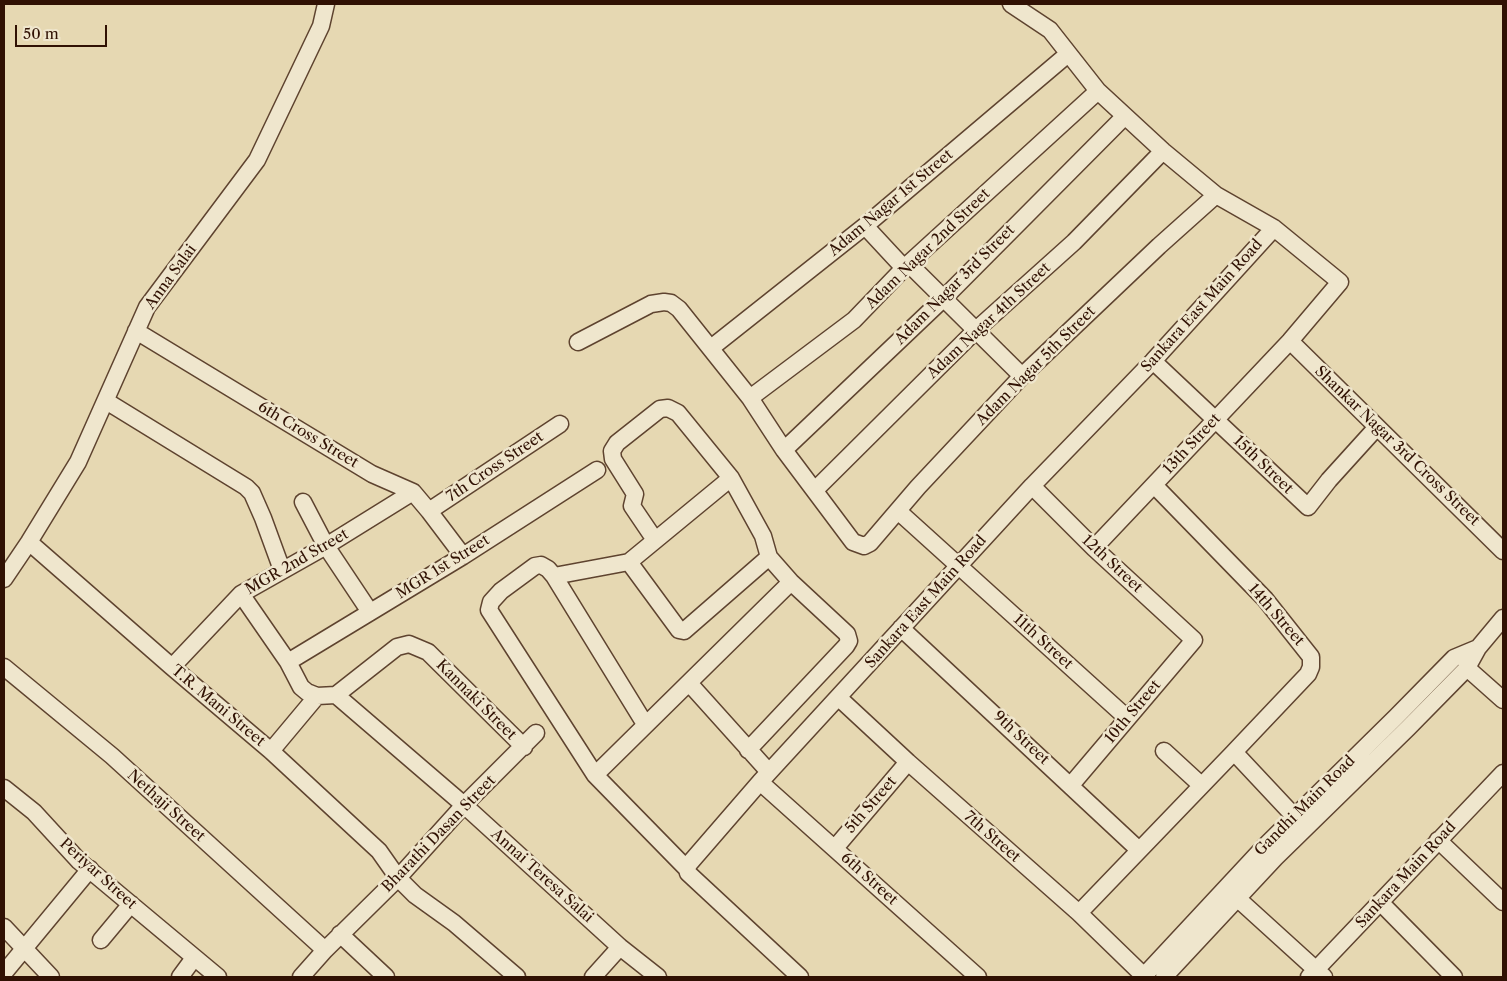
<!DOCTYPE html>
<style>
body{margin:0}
#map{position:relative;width:1507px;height:981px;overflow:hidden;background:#e6d8b2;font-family:"Libre Caslon Text",serif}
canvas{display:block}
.frame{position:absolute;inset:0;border:5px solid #301103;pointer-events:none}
.scale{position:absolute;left:15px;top:25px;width:92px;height:22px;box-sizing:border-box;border:2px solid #301103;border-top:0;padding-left:6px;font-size:15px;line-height:18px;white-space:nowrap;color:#301103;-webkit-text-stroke:4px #efe6cd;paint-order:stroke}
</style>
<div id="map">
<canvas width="1507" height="981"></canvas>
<div class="frame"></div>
<div class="scale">50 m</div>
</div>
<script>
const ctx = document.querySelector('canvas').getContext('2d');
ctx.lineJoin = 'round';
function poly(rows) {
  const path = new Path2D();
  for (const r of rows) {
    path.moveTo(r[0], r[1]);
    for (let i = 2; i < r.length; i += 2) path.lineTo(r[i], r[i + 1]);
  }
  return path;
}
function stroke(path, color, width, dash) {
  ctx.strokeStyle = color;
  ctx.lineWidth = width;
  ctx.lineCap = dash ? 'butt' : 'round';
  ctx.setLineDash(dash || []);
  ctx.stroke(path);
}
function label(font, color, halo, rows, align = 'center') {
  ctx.font = font + ' "Libre Caslon Text",serif';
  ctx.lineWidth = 5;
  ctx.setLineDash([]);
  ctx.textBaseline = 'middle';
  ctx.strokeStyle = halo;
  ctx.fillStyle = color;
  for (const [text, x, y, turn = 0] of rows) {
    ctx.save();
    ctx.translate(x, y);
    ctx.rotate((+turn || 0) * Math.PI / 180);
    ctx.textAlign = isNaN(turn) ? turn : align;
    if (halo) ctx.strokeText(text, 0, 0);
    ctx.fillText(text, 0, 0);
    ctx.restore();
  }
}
const minor = poly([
 [1011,4,1050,30,1098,91,1163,151,1216,195,1274,228,1340,282,1290,341,1094,548],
 [865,226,904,268],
 [909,264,1022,376],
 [136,331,372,474,413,492,429,511,463,556],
 [1290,341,1503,551],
 [578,342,651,304,664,302,671,303,679,309,750,398,784,450,853,542,864,546,870,543,918,487,1022,376,1159,246,1216,195],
 [711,348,865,226,1068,54],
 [1153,361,1308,507,1329,480,1377,427],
 [750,398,854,320,904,268,1098,91],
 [106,401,246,487,252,493,263,518,282,570],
 [784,450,944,298,1124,117],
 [1154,485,1265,599,1311,657,1311,667,1308,674,1234,752,1294,816],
 [1032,486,1094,548,1194,640,1071,785],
 [815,490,976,330,1074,242,1163,151],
 [303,502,326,546,370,612],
 [429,511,560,424],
 [898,511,1127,718],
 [655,540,632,506,635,494,613,459,612,451,617,443,660,409,668,408,678,413,731,478,763,536,769,557,791,582,847,634,849,641,846,646,748,750],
 [29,542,172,667,271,751,379,851,398,878,415,895,454,923,517,977],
 [629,562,679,630,684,631,769,557],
 [554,576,629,562,731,478],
 [4,579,29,542,78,462,147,307,257,160,321,26,326,4],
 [241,594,288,662,301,687,307,692,317,696,336,695,397,647,409,644,428,652,524,747],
 [901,628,1139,850],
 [288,662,463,556,597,470],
 [4,667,112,756,325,950],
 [172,667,241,594,326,546,413,492],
 [1467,668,1503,700],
 [689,683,769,772],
 [336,695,464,805,620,947,658,977],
 [839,698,908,762,1079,913,1145,977],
 [645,724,554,576,548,569,541,565,535,566,501,591,491,602,489,610,595,775,687,869,688,873,800,977],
 [271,751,317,696],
 [1164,751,1201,785],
 [595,775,791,582],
 [760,782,978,977],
 [4,788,34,812,79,861,218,977],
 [1438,840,1503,902],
 [835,848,908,762],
 [687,869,689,864,760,782,1032,486,1153,361,1274,228],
 [1237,898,1324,977],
 [1380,902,1454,977],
 [1079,913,1234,752],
 [4,927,51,977],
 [340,934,386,977],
 [101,940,131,904],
 [4,973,90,869],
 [180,977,194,958],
 [301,977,325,950,398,878,464,805,536,733],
 [593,977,620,947],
 [1143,977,1264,847,1396,717,1454,658,1478,648],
 [1164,977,1275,858,1408,728,1467,668,1478,648,1503,618],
 [1309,977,1503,773]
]);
const streetNames = [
 ["Adam Nagar 1st Street",891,203,-40],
 ["Adam Nagar 2nd Street",928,249,-44],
 ["Anna Salai",171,277,-54],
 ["Adam Nagar 3rd Street",955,285,-45],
 ["Sankara East Main Road",1202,306,-48],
 ["Adam Nagar 4th Street",989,321,-43],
 ["Adam Nagar 5th Street",1036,366,-45],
 ["6th Cross Street",308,435,31],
 ["13th Street",1192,444,-47],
 ["Shankar Nagar 3rd Cross Street",1397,446,44],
 ["15th Street",1263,465,44],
 ["7th Cross Street",495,467,-34],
 ["MGR 2nd Street",297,562,-30],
 ["12th Street",1112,564,43],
 ["MGR 1st Street",443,567,-32],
 ["Sankara East Main Road",926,602,-48],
 ["14th Street",1276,615,49],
 ["11th Street",1043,642,42],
 ["Kannaki Street",476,700,45],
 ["T.R. Mani Street",218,706,40],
 ["10th Street",1133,712,-50],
 ["9th Street",1021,738,43],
 ["5th Street",871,805,-49],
 ["Nethaji Street",166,806,42],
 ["Gandhi Main Road",1305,806,-45],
 ["Bharathi Dasan Street",439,834,-46],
 ["7th Street",992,837,41],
 ["Periyar Street",98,874,42],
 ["Sankara Main Road",1406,875,-47],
 ["Annai Teresa Salai",542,876,42],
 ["6th Street",869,879,42]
];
stroke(minor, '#5e432f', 19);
stroke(minor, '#efe6cd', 16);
label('15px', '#301103', '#efe6cd', streetNames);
</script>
